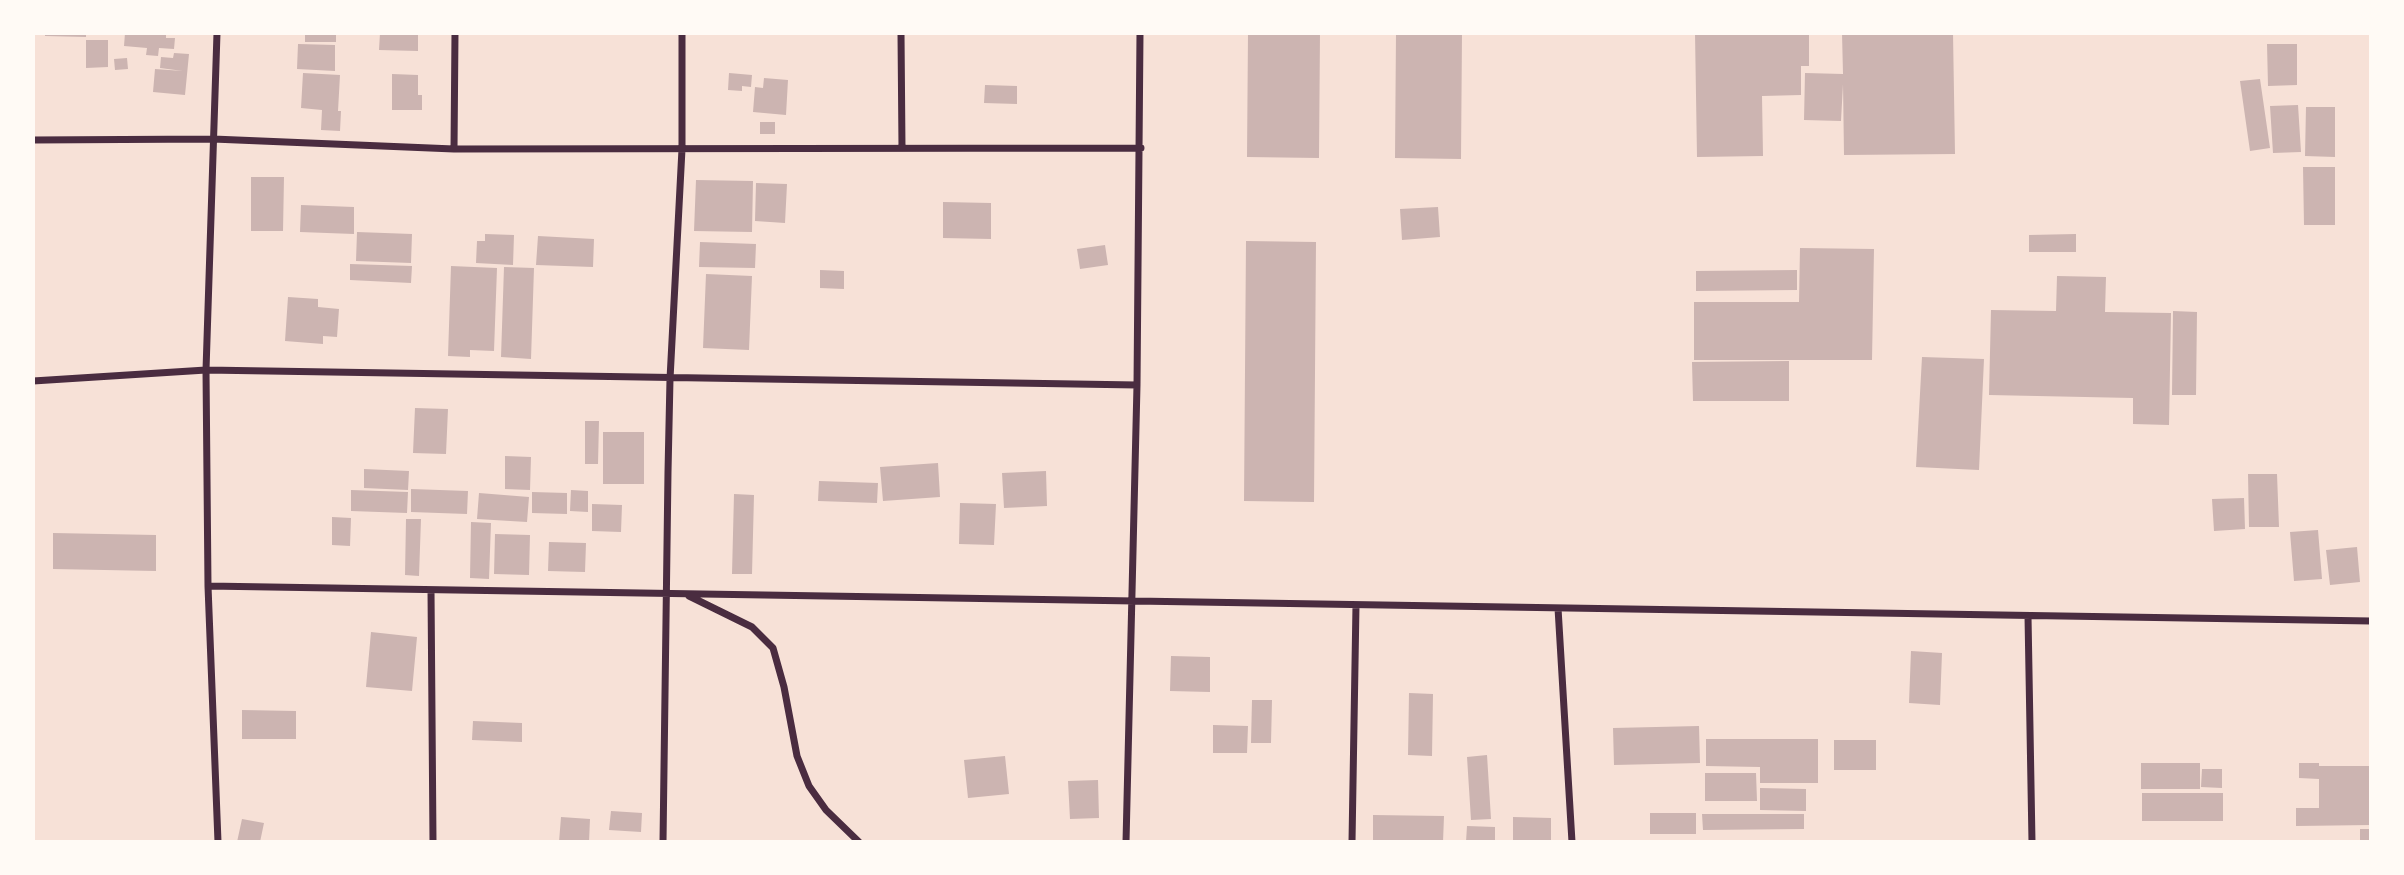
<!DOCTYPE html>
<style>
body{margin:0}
#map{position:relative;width:2404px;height:875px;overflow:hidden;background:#f7e1d7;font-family:Signika,sans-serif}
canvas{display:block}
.frame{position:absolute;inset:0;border:35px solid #fffaf5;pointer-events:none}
</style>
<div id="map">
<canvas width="2404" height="875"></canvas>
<div class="frame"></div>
</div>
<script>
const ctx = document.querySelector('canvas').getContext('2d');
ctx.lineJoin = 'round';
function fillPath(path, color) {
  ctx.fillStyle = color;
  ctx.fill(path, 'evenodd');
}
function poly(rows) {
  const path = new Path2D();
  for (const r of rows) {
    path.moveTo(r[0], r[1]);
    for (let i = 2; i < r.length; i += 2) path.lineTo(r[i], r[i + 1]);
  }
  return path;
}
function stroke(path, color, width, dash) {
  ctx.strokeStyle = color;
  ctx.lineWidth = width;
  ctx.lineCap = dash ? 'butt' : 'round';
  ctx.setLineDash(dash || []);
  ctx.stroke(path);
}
const building = poly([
 [45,33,86,33,86,37,45,36],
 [125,33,166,33,166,38,175,38,174,49,159,48,158,56,146,55,147,48,124,46],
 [305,33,336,33,336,42,305,42],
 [380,33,418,33,418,51,379,50],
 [1248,33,1320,33,1319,158,1247,157],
 [1396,33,1462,33,1461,159,1395,158],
 [1695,33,1809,33,1809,66,1801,66,1801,95,1762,96,1763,156,1697,157],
 [1842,33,1953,33,1955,154,1844,155,1843,84,1841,121,1804,120,1805,73,1843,74],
 [86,40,108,40,108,67,86,68],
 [298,44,335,45,335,71,297,69],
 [2267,44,2297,44,2297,85,2268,86],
 [174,53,189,54,185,95,153,92,155,69,183,71,160,68,161,57,173,58],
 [127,58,128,69,115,70,114,59],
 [303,73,340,75,338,111,341,111,340,131,321,130,322,110,301,108],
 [729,73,752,75,751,87,742,86,742,91,728,90],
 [392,74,418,75,418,95,422,95,422,110,392,110],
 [764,78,788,80,786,115,753,112,755,87,763,88],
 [2260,79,2270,148,2250,151,2240,81],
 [985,85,1017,86,1017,104,984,103],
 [2298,105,2301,152,2273,153,2270,106],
 [2306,107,2335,107,2335,157,2305,156],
 [760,122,775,122,775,134,760,134],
 [2303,167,2335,167,2335,225,2304,225],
 [251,177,284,177,283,231,251,231],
 [696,180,753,181,752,232,694,231],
 [756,183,787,184,785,223,755,221],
 [943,202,991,203,991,239,943,238],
 [301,205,354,207,354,234,300,232],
 [1438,207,1440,237,1402,240,1400,209],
 [357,232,412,234,411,263,356,261],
 [485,234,514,235,513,265,476,263,477,241,485,241],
 [2076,234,2076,252,2029,252,2029,235],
 [538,236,594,239,593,267,536,265],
 [1246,241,1316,242,1314,502,1244,501],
 [700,242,756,244,755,268,699,267],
 [1105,245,1108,265,1080,269,1077,249],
 [1800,248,1874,249,1872,360,1694,360,1694,302,1799,302],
 [350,264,412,266,411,283,350,280],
 [451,266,497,268,494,351,470,350,470,357,448,356],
 [504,267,534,268,531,359,501,357],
 [820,270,844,271,844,289,820,288],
 [1797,270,1797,290,1696,291,1696,271],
 [706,274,752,276,749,350,703,348],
 [2057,276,2106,277,2105,312,2171,313,2169,425,2133,424,2133,398,1989,395,1991,310,2056,311],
 [288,297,318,299,318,307,339,309,337,337,323,336,323,344,285,341],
 [2173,311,2197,312,2196,395,2172,395],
 [1922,357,1984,359,1979,470,1916,467],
 [1789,361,1789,401,1693,401,1692,362],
 [415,408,448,409,446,454,413,453],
 [585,421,599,421,598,464,585,464],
 [603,432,644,432,644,484,603,484],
 [505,456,531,457,530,490,505,489],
 [938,463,940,497,883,501,880,467],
 [364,469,409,471,408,490,364,488],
 [1046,471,1047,506,1004,508,1002,473],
 [2248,474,2277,474,2279,527,2249,527],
 [819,481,878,483,877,503,818,501],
 [411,489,468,491,467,514,411,512],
 [351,490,408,492,407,513,351,511],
 [571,490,588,491,588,512,570,511],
 [532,492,567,493,567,514,532,513],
 [479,493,529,497,527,522,477,519],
 [734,494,754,495,752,574,732,574],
 [2244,498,2245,529,2214,531,2212,499],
 [960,503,996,504,994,545,959,544],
 [592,504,622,505,621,532,592,531],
 [332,517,351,518,350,546,332,545],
 [406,519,421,519,419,576,405,575],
 [471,522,491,523,489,579,470,578],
 [2318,530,2322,579,2294,581,2290,532],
 [53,533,156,535,156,571,53,569],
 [495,534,530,535,529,575,494,574],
 [549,542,586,543,585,572,548,571],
 [2357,547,2360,582,2330,585,2326,550],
 [371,632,417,637,412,691,366,687],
 [1911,651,1942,653,1940,705,1909,703],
 [1171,656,1210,657,1210,692,1170,691],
 [1409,693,1433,694,1432,756,1408,755],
 [1252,700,1272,700,1271,743,1251,743],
 [242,710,296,711,296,739,242,739],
 [473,721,522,723,522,742,472,740],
 [1213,725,1248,726,1247,753,1213,753],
 [1699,726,1700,763,1614,765,1613,728],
 [1706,739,1818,739,1818,783,1760,783,1760,767,1706,766],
 [1834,740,1876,740,1876,770,1834,770],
 [1487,755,1491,819,1471,820,1467,757],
 [1005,756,1009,794,968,798,964,760],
 [2141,763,2200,763,2200,789,2141,789],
 [2299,763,2319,763,2319,766,2371,766,2371,825,2296,826,2296,808,2319,808,2319,779,2299,778],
 [2202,769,2222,769,2222,788,2201,787],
 [1705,773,1756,773,1757,801,1705,801],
 [1098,780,1099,818,1070,819,1068,781],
 [1760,788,1806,789,1806,811,1760,810],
 [2142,793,2223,793,2223,821,2142,821],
 [611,811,642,813,641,832,609,830],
 [1650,813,1696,813,1696,834,1650,834],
 [1702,814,1804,814,1804,829,1703,830],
 [1373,815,1444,816,1443,842,1373,842],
 [561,817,590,819,589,842,559,842],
 [1513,817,1551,818,1551,842,1513,842],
 [242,819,264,823,260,842,237,842],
 [1467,826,1495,827,1495,842,1466,842],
 [2360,829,2371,829,2371,842,2360,842]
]);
const minor = poly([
 [217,33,206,370,208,586,218,842],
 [901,33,902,148],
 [33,140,213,139,454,149,1141,148],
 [454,149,455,33],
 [33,381,206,370,1137,385],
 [208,586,2371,621],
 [431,590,433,842],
 [689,596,752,627,773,648,784,687,797,756,809,786,826,810,859,842],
 [1558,608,1572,842],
 [2028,616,2032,842],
 [663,842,668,472,670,379,682,149,682,33],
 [1126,842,1137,385,1140,33],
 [1352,842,1356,605]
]);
fillPath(building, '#ccb4b1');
stroke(minor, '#4a2c40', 7);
</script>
